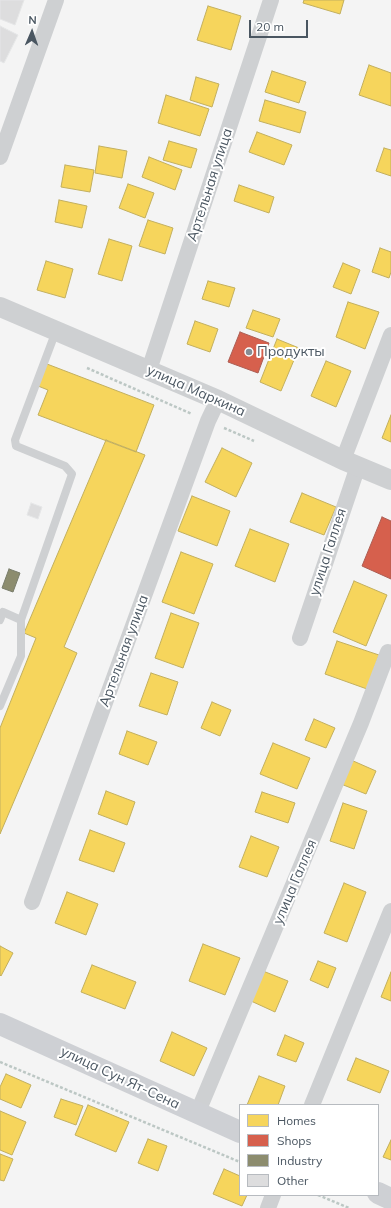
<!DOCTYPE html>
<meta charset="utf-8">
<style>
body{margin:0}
#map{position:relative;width:391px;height:1208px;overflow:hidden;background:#f4f4f4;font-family:Mulish,sans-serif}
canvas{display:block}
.legend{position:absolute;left:239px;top:1104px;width:140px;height:92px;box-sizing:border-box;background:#fff;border:1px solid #b7bbc0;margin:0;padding:5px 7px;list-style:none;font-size:12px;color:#4a5661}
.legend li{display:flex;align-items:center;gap:8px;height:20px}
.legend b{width:20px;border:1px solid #b7bbc0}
.north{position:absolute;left:12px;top:12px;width:40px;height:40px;-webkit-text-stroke:3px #fff;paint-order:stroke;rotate:2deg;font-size:11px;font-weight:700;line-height:16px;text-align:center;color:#4a5661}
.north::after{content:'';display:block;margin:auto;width:14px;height:18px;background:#4a5661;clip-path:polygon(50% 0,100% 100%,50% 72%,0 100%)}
.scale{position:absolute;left:249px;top:20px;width:59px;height:18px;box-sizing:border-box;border:2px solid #4a5661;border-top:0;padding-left:5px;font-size:12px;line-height:14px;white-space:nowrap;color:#4a5661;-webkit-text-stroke:3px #fff;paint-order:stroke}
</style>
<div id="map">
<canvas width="391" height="1208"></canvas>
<ul class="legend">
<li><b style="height:11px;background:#f6d55c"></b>Homes</li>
<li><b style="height:11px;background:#d6604d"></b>Shops</li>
<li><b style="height:11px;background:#8c8c6e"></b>Industry</li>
<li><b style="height:11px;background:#ddddde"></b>Other</li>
</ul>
<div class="north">N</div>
<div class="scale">20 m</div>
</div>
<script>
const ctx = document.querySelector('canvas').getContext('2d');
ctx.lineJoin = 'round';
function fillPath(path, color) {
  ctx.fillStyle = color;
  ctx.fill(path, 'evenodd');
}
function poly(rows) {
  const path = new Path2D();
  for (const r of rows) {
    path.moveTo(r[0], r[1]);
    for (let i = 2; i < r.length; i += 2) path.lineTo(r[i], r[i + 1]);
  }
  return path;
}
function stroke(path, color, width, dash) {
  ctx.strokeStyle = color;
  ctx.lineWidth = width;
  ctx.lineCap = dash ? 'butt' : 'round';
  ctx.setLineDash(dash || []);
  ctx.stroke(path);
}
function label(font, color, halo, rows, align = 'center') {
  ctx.font = font + ' Mulish,sans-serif';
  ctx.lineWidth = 4;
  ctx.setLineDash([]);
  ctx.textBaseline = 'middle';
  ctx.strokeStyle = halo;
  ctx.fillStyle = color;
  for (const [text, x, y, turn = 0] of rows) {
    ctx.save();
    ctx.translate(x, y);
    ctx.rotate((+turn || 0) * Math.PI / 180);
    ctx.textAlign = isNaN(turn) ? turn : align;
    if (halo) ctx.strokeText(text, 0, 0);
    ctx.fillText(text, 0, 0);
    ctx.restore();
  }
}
const homes = poly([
 [304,0,344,0,340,14,303,3,304,0],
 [208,6,241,16,231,50,197,40,208,6],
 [369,65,391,73,391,106,359,95,369,65],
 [272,71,306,82,299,103,265,92,272,71],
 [196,77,219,84,212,107,190,100,196,77],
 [166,95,209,109,200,136,158,123,166,95],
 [265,100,306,112,300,133,259,121,265,100],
 [257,132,292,145,284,165,249,152,257,132],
 [169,141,197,149,191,168,163,160,169,141],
 [99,146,127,151,122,178,95,173,99,146],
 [384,148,391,150,391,176,376,171,384,148],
 [149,157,182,170,175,190,142,177,149,157],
 [65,165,94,170,90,192,61,187,65,165],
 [128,184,154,193,145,218,119,208,128,184],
 [239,185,274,197,269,213,234,201,239,185],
 [59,200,87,206,82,228,55,222,59,200],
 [148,220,173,228,165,254,139,246,148,220],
 [109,239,132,246,122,281,98,274,109,239],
 [380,248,391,252,391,272,389,278,372,272,380,248],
 [46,261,73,269,65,298,37,290,46,261],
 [343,263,360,270,351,294,333,287,343,263],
 [208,281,235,288,229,307,202,299,208,281],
 [348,302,379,312,365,349,336,337,348,302],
 [253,310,280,319,273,337,246,328,253,310],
 [195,321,218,329,210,352,187,344,195,321],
 [277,339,299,348,281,391,260,382,277,339],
 [326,361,351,371,336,407,311,396,326,361],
 [47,364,154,405,136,452,38,415,48,390,38,386,47,364],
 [391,415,391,442,382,438,391,415],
 [106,440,145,455,64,647,77,653,0,834,0,728,36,638,24,633,106,440],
 [222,448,252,463,236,497,205,482,222,448],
 [302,493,336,507,324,535,290,522,302,493],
 [192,496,230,511,217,546,178,531,192,496],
 [250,529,289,544,275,582,235,566,250,529],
 [181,552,213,564,194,614,162,602,181,552],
 [354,581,387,595,366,646,333,632,354,581],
 [171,613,199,623,183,668,155,658,171,613],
 [337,641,379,655,367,689,325,674,337,641],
 [151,673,178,682,167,715,139,706,151,673],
 [212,702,231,710,220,736,201,728,212,702],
 [314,719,335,728,326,748,305,740,314,719],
 [127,731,157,742,148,765,119,754,127,731],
 [273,743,310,758,297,789,260,774,273,743],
 [351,760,376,771,366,794,341,784,351,760],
 [106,791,135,802,127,825,98,814,106,791],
 [262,792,295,803,288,823,255,812,262,792],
 [343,803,367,811,354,849,330,841,343,803],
 [90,830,125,843,114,872,79,860,90,830],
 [251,836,279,847,267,877,239,867,251,836],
 [344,883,366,892,347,942,324,933,344,883],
 [67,892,98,904,86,935,55,923,67,892],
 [203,944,240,958,225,995,189,981,203,944],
 [0,946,13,953,1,976,0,975,0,946],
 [318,961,336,968,328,988,310,980,318,961],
 [92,965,136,982,125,1009,81,992,92,965],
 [263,971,288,981,275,1012,251,1001,263,971],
 [391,972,391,1001,381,997,391,972],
 [172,1032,207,1048,194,1076,160,1061,172,1032],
 [285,1035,304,1043,296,1062,277,1055,285,1035],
 [356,1058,389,1071,380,1093,347,1080,356,1058],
 [6,1074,31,1085,21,1108,0,1099,0,1087,6,1074],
 [259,1076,285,1086,278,1105,247,1105,259,1076],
 [61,1099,83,1106,76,1125,54,1117,61,1099],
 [88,1105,129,1122,116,1152,75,1135,88,1105],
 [0,1111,26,1122,12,1155,0,1150,0,1111],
 [148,1139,167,1146,158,1171,138,1163,148,1139],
 [391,1140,391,1160,383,1157,391,1140],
 [0,1154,13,1159,4,1181,0,1180,0,1154],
 [224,1169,240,1176,240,1195,247,1195,242,1206,213,1194,224,1169]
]);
const shops = poly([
 [240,332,269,343,258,373,228,362,240,332],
 [382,517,391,521,391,579,362,566,382,517]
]);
const industry = poly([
 [9,569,20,573,13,592,2,588,9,569]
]);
const building = poly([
 [0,0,24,0,15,25,0,19,0,0],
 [0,26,18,35,4,63,0,61,0,26],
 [31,503,42,507,38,519,27,515,31,503]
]);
const path = poly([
 [87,368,192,414],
 [224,428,254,441],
 [0,1062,240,1162],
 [318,1195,349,1208]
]);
const service = poly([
 [0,620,3,612,21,620,72,474,65,466,16,446,15,440,56,331],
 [0,706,21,656,21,620]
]);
const minor = poly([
 [0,157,56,0],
 [149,370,271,0],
 [343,460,391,335],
 [300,638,358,466],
 [32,902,208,421,218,400],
 [312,1105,391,911],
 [197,1114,361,723,388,652,391,653],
 [268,1208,273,1195]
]);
const tertiary = poly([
 [0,307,218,400,343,460,391,480]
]);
const secondary = poly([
 [0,1024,240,1132],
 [378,1193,391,1199]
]);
const markers = [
 [249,352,4,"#868d94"]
];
const streetNames = [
 ["Артельная улица",210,185,-72],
 ["улица Маркина",196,391,24],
 ["улица Галлея",328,552,-72],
 ["Артельная улица",124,651,-70],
 ["улица Галлея",295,882,-67],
 ["улица Сун Ят-Сена",120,1078,25]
];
const poiNames = [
 ["Продукты",257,352]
];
fillPath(homes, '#f6d55c');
stroke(homes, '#c2af5e', 1);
fillPath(shops, '#d6604d');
stroke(shops, '#ac5d53', 1);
fillPath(industry, '#8c8c6e');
stroke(industry, '#787c6a', 1);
fillPath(building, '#ddddde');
stroke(building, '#e5e6e7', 1);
stroke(path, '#bcc7c4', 2.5, [3, 2]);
stroke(service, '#ced0d2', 8);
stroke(minor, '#ced0d2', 16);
stroke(tertiary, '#ced0d2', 20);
stroke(secondary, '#ced0d4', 22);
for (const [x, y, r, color] of markers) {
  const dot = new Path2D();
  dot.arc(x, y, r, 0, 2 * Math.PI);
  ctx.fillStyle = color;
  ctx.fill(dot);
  stroke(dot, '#fff', 1.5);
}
label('14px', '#4a5661', '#fff', streetNames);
label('14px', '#4a5661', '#fff', poiNames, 'left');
</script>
